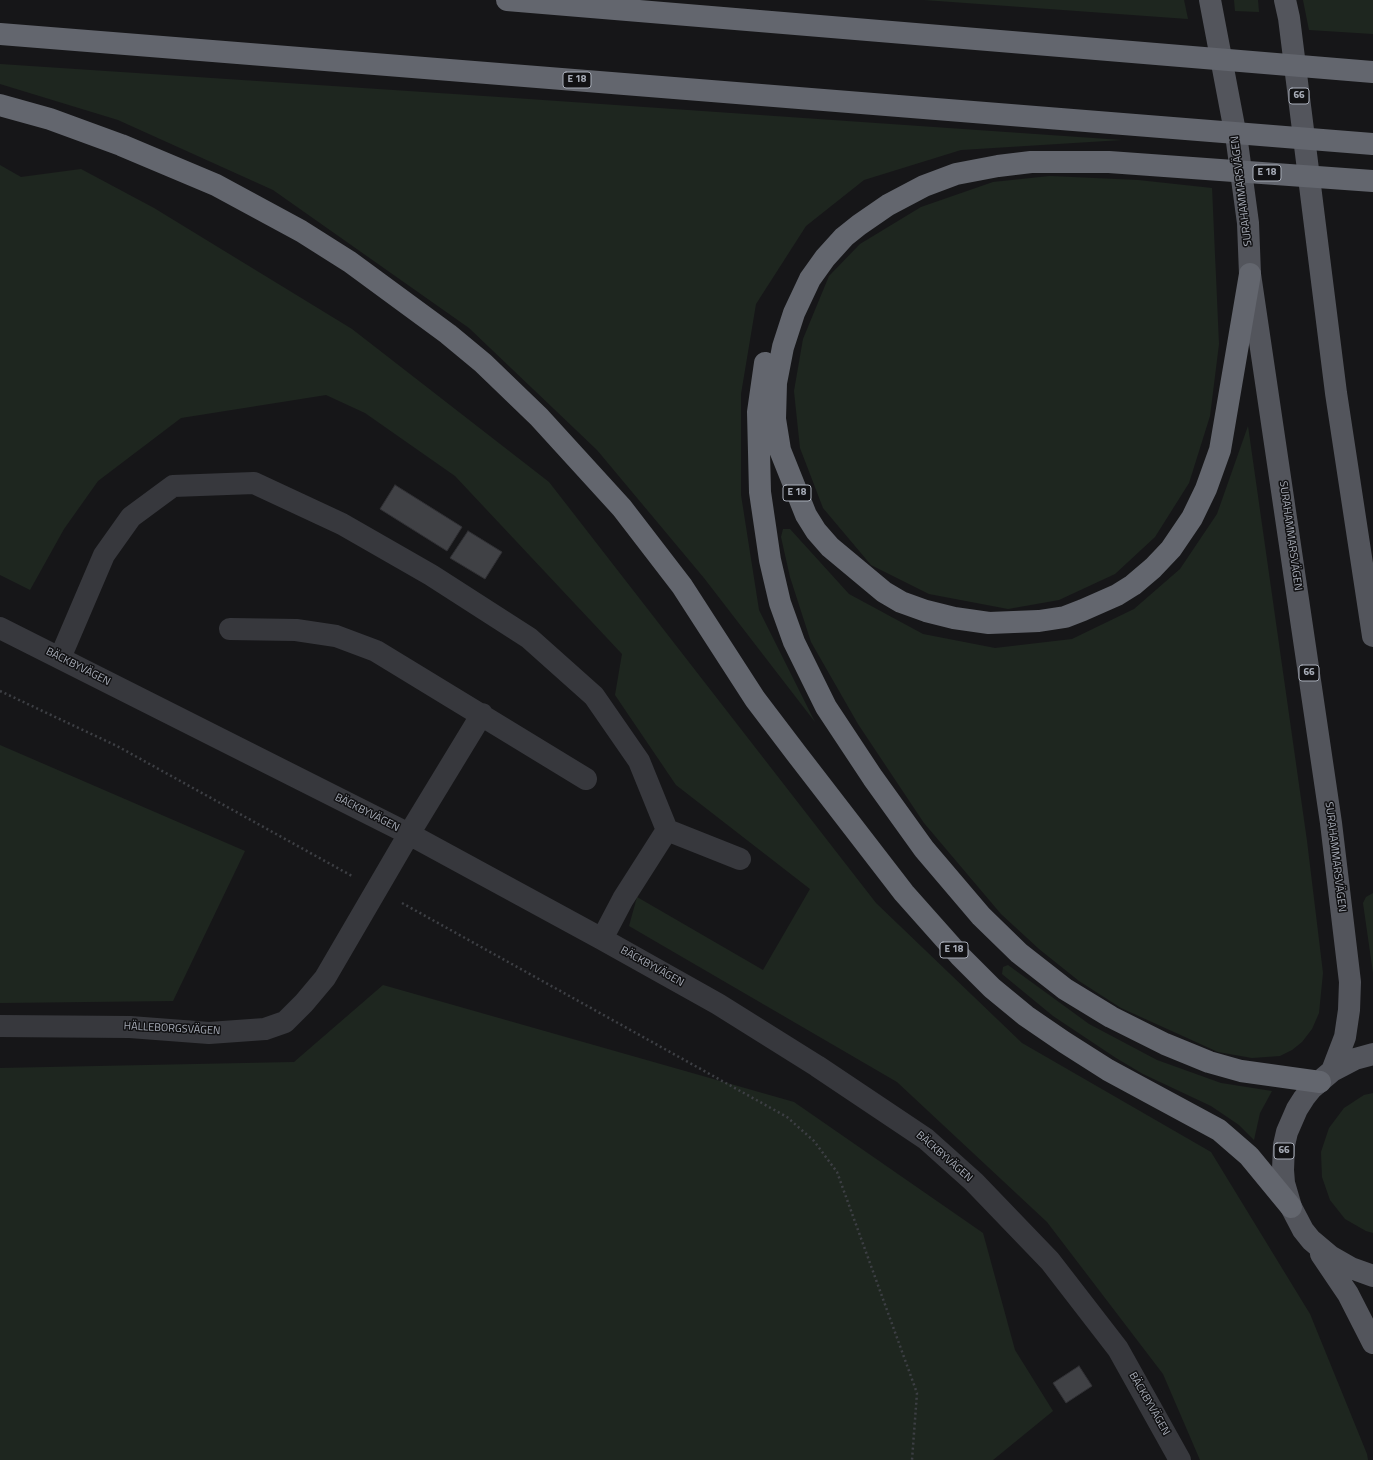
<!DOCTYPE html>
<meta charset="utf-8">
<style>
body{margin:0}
canvas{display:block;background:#161618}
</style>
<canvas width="1373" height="1460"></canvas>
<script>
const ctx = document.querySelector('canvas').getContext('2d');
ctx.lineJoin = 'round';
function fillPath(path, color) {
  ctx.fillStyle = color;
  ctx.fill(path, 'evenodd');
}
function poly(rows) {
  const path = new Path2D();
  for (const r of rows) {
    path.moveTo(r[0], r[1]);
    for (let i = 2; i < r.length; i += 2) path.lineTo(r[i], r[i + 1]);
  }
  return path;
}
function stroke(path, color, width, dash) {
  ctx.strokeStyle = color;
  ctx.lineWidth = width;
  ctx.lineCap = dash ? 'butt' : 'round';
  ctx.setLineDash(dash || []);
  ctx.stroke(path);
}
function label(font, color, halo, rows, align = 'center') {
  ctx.font = font + ' "Titillium Web",sans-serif';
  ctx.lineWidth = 3;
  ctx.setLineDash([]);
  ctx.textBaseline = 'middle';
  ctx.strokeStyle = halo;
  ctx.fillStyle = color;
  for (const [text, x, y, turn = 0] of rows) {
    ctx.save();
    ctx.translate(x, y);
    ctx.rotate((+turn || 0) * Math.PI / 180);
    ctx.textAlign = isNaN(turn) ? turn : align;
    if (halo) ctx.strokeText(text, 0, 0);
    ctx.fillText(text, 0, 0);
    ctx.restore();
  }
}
const green = poly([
 [924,0,1184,0,1188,19],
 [1234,0,1258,0,1259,12,1235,11],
 [1303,0,1373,0,1373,34,1309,30],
 [0,64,514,98,1122,140,961,150,864,180,806,226,756,304,741,394,741,495,759,610,815,722,704,578,597,450,469,328,273,190,118,120,0,84],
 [0,165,21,177,81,169,154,208,352,329,549,482,876,903,1022,1043,1211,1152,1310,1314,1367,1454,1368,1460,1200,1460,1163,1374,1047,1222,897,1082,629,926,637,897,763,970,810,889,676,785,615,695,622,654,455,476,365,413,326,395,181,418,98,481,64,529,30,590,0,575],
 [1050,176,1138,180,1212,188,1219,344,1210,416,1189,483,1155,537,1115,574,1059,600,1008,609,929,594,871,565,823,508,800,448,794,391,803,339,829,276,860,244,921,207,993,182],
 [1248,426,1307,841,1323,973,1319,1013,1312,1029,1302,1042,1292,1050,1280,1056,1252,1058,1218,1052,1121,1008,1079,981,1039,949,1001,914,924,823,858,724,811,642,790,577,781,537,783,529,790,529,849,594,923,634,995,648,1072,639,1134,609,1180,569,1217,514],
 [0,745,245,851,173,1001,0,1003],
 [1373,893,1373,973,1363,903,1366,897],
 [1008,965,1089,1024,1157,1060,1221,1083,1272,1091,1260,1113,1254,1140,1239,1125,1211,1106,1143,1074,1116,1058,1053,1016,1002,974,1003,967],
 [383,985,794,1102,983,1233,1015,1350,1053,1411,993,1460,0,1460,0,1068,294,1062],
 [1373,1093,1373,1233,1366,1231,1345,1219,1330,1200,1322,1177,1321,1152,1329,1128,1344,1108,1364,1095]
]);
const building = poly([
 [395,485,462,527,447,551,380,509,395,485],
 [468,531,502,552,485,579,450,558,468,531],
 [1079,1366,1092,1386,1066,1403,1053,1383,1079,1366]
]);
const path = poly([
 [0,691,117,746,352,876],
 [402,903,787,1117,814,1141,837,1172,917,1393,912,1460]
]);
const minor = poly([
 [0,628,409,834,602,939,718,1004,817,1066,926,1139,974,1182,1050,1261,1118,1349,1180,1460],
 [230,629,296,630,336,636,376,651,586,779],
 [60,658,104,555,131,517,173,486,254,483,342,524,431,575,529,638,594,696,639,761,667,830,623,899,602,939],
 [667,830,740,859],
 [0,1026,130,1027,209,1033,265,1029,285,1022,304,1003,325,978,409,834,482,714]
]);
const major = poly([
 [1210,0,1237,142,1248,223,1250,274,1331,823,1350,982,1349,1010,1345,1037,1332,1071],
 [1285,0,1289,18,1336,393,1373,636],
 [1373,1054,1355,1059,1332,1071,1312,1088,1304,1098,1297,1109,1287,1132,1284,1145,1283,1170,1284,1183,1291,1207,1303,1230,1311,1240,1330,1256,1351,1268,1373,1276],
 [1321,1254,1348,1294,1373,1343]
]);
const highway = poly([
 [507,0,1373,72],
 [0,34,1373,144],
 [0,105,50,119,121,145,216,185,301,231,350,262,448,334,483,363,539,417,622,508,682,586,755,699,796,753,904,893,960,956,992,988,1026,1016,1064,1042,1108,1070,1219,1130,1249,1156,1291,1207],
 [1250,274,1220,450,1206,489,1192,518,1171,549,1153,568,1133,585,1117,595,1083,610,1065,617,1039,621,989,623,954,618,926,611,901,602,884,592,830,547,816,531,806,515,780,450,775,419,776,383,783,347,794,313,810,279,825,258,844,237,859,225,888,205,924,186,956,174,998,166,1031,162,1109,162,1373,181],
 [765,363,758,412,760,492,770,560,780,603,794,642,826,707,873,778,924,849,981,916,1019,953,1065,989,1111,1017,1165,1044,1209,1062,1241,1071,1320,1082]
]);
const shields = [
 [577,80,28],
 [1299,96,20],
 [1267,173,28],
 [797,493,28],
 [1309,673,20],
 [954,950,28],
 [1284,1151,20]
];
const shieldNames = [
 ["E 18",577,80],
 ["66",1299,96],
 ["E 18",1267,173],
 ["E 18",797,493],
 ["66",1309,673],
 ["E 18",954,950],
 ["66",1284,1151]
];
const streetNames = [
 ["SURAHAMMARSVÄGEN",1242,191,-97],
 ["SURAHAMMARSVÄGEN",1290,536,82],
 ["BÄCKBYVÄGEN",78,667,27],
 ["BÄCKBYVÄGEN",367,813,27],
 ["SURAHAMMARSVÄGEN",1335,857,83],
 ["BÄCKBYVÄGEN",652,967,29],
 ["HÄLLEBORGSVÄGEN",172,1029,3],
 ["BÄCKBYVÄGEN",944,1157,41],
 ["BÄCKBYVÄGEN",1149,1404,60]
];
fillPath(green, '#1e261f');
fillPath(building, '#404145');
stroke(building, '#303034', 1);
stroke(path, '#3d3f44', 2.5, [2, 3]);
stroke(minor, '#37383d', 22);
stroke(major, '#53555c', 22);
stroke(highway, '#63666e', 22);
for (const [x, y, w] of shields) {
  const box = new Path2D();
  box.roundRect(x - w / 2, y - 8, w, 16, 3);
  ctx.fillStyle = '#111113';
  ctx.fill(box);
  stroke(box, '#a8adb8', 1);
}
label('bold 10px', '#a8adb8', null, shieldNames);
label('11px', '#a8adb8', '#111113', streetNames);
</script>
